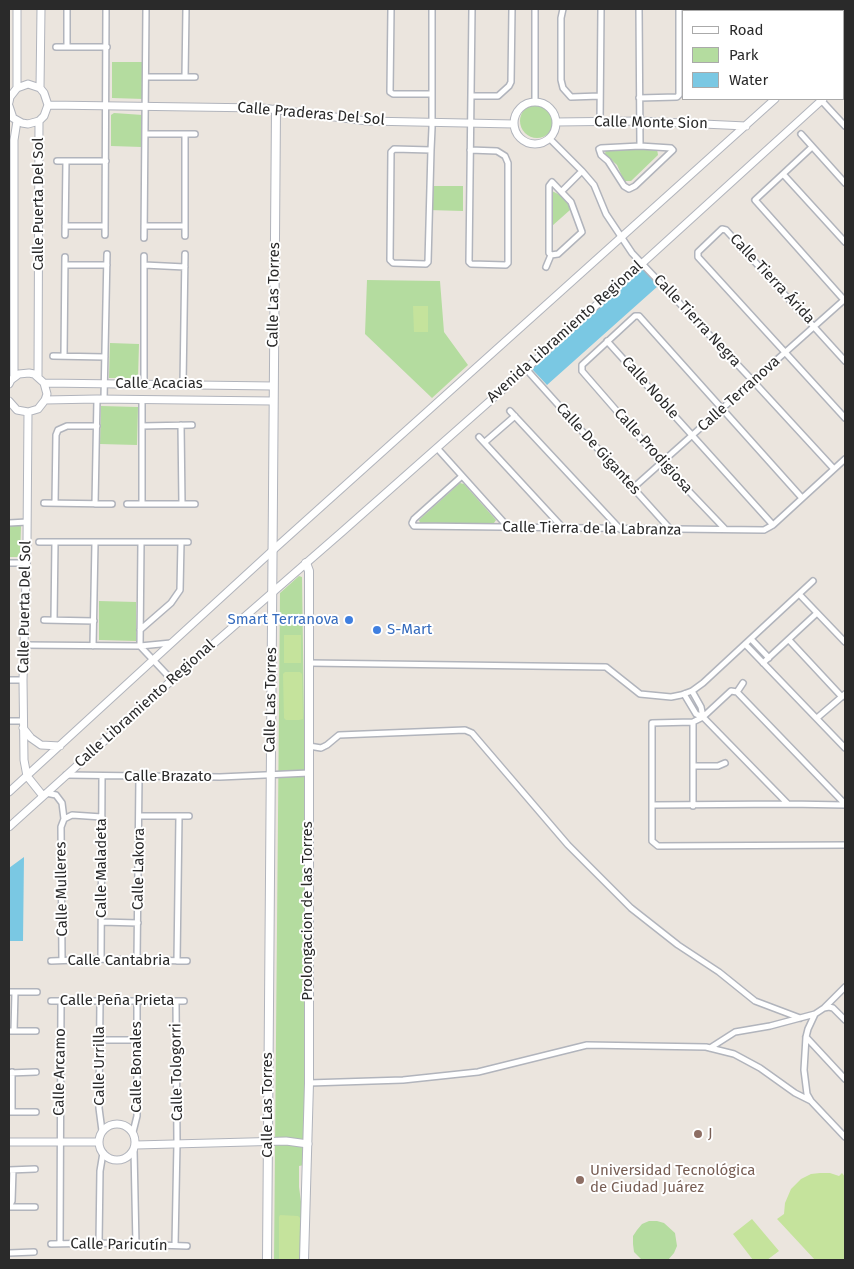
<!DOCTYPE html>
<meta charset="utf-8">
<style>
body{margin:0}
#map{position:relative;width:854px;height:1269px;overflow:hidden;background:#ebe5de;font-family:"Fira Sans",sans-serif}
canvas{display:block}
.frame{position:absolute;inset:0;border:10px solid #2a2a2a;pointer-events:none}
.legend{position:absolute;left:682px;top:10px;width:162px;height:90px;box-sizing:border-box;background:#fff;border:1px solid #aaa;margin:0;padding:6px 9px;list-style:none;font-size:15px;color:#2a2a2a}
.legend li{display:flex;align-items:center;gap:10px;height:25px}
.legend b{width:25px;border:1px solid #aaa}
</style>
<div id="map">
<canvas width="854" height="1269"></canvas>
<div class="frame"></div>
<ul class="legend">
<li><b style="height:6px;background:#fff"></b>Road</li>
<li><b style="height:14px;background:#b4dc9f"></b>Park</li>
<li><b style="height:14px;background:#7ac8e3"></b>Water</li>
</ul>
</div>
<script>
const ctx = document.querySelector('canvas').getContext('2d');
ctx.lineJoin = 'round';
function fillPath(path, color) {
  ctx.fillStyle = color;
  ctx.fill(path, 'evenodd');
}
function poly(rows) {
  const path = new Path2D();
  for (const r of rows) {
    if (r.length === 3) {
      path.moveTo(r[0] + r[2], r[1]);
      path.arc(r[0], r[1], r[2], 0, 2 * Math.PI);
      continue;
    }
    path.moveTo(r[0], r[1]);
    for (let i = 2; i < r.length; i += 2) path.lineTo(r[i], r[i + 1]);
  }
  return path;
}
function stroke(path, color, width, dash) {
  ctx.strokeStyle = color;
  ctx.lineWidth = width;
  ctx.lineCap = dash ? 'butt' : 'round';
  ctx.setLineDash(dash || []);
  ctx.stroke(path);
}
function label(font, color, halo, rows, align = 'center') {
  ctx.font = font + ' "Fira Sans",sans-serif';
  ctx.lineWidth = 4;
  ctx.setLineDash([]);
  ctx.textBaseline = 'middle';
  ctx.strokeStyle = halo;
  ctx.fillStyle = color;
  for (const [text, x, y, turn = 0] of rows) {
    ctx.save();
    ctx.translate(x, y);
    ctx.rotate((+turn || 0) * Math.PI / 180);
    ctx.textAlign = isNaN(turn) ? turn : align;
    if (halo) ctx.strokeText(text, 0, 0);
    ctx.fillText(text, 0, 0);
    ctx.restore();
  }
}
const green = poly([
 [112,62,143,62,144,99,112,98],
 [537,121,17],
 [114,113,143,115,142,147,111,146,111,115],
 [606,149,657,149,658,155,631,181,624,181,617,165,605,154],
 [428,186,463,186,463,211,428,210],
 [552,191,562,196,568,202,570,210,552,226],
 [367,280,440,281,444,332,468,365,432,398,365,334],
 [110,343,139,344,138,378,109,378],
 [101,406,138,407,137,445,100,444],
 [460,483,464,484,496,520,494,523,420,523,419,520],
 [9,526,21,526,20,557,9,557],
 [299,576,302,577,309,1083,304,1165,299,1166,299,1187,303,1216,301,1260,274,1260,280,593],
 [99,601,136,602,136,641,99,640],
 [649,1221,657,1221,664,1223,675,1233,677,1246,674,1253,668,1260,642,1260,634,1252,633,1244,633,1236,637,1230,642,1224]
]);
const pitch = poly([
 [413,306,428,306,428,332,414,332],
 [284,635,301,635,301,663,284,663],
 [285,672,300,672,302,674,303,719,299,720,286,720,284,718,283,674],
 [820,1173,830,1173,839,1176,842,1173,845,1177,845,1260,815,1260,777,1219,784,1214,785,1203,791,1189,801,1179,811,1174],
 [280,1215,298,1216,300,1218,299,1260,279,1260,279,1217],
 [752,1219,779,1251,767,1260,753,1260,733,1234]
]);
const water = poly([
 [642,268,658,286,547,385,532,369],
 [24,857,23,941,9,941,9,868]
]);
const minor = poly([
 [391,9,390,92,393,94,432,94],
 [563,9,561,18,561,80,563,88,571,97,600,96],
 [639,9,640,146],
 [786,9,788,11],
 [825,9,827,11],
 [718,11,718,9],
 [758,11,758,9],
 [843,27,845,29],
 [67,46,67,9],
 [56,47,107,47],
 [146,77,195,77],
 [185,77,186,9],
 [471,96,498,96,509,86,511,82,512,9],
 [639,98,677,97,679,95,679,9],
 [821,100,845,126],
 [535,102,535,9],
 [600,122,601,9],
 [145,134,195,134],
 [801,134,845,183],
 [550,139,582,171,594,185,606,214,632,253,753,381,834,469],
 [640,146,671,148,673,150,635,186,629,189,624,186,608,161,601,155,599,149,601,148,640,146],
 [812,147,755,200,845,301],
 [431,150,394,149,391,152,390,260,393,263,426,264,428,262,431,150,432,128,432,9],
 [470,150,497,151,505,156,508,163,508,263,506,265,471,264,469,262,472,9],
 [57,161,106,161],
 [783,174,845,242],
 [562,191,582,171],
 [65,226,105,226],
 [144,226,185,226],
 [65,235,66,161],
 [105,235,106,9],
 [185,236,185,134],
 [144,238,146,9],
 [65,265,107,265],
 [144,265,185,267],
 [546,267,551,255,549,253,549,186,552,182,571,202,582,232,558,254,551,255],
 [607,341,773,525],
 [53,356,105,357],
 [64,356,65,257],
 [845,361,726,230,722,229,698,252,698,257,845,418],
 [526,369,671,530],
 [144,383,144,256],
 [183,384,185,254],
 [104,399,107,254],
 [142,399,142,504],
 [510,411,620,529],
 [181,425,182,504],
 [142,426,192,425],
 [479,437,563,528],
 [485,442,515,416],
 [437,448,508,527],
 [462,476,414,519,412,523,414,526,764,530,773,525,845,459],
 [633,488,845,299],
 [44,503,112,504],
 [55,503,56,435,58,430,67,426,97,426],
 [95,504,97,399],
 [127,504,195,504],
 [9,523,27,522],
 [725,529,662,463,582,371,582,365,635,316,639,316,802,498],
 [39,542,188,542],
 [9,563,26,563],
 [799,594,845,642],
 [44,620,94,621],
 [54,620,55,542],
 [140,630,171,603,180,590,181,542],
 [751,639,769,658],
 [789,640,842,697],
 [745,644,845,748],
 [24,645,140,646,171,643],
 [93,646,95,543],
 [140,646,141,542],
 [140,646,172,680],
 [309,663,606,667,640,694,671,697,681,695,692,691,703,683,813,581],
 [763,663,817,613],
 [9,680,23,680],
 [743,683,737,692,731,691,703,717,693,722,652,723,652,841,658,846,845,845],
 [692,691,701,707,703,717],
 [737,692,845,804],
 [817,718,845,694],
 [9,721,23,721],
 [309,746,321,748,327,745,339,735,465,730,472,733,568,845,631,908,678,945,719,972,755,1001,800,1018],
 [694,766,718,766,725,763],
 [66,775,220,777,309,773],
 [46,793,56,795,62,803,64,819,61,827,62,960],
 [788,804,845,805],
 [653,805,788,804,703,717,696,714,684,694],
 [693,806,693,722],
 [140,816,189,816],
 [64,819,72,815,102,817],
 [102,922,138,923],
 [101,959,102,777],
 [137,960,139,777],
 [51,961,101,959,187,961],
 [177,961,179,816],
 [9,992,37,992],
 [51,1001,184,1001],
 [100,1001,99,1108,102,1131],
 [824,1008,845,987],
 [845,1020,833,1008,829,1007,824,1008,815,1014,808,1029,806,1037,804,1070,807,1094,811,1101,845,1137],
 [9,1031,36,1031],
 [14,1031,15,992],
 [806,1037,845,1079],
 [100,1040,137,1040],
 [710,1048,735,1032,770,1026,815,1014],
 [9,1073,36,1072],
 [309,1083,403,1080,478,1072,587,1045,706,1047,734,1054,760,1068,795,1093,811,1101],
 [9,1112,36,1112],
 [12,1112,12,1072],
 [133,1132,137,1116,137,1001],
 [134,1150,136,1245],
 [9,1170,35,1169],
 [9,1207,12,1201,13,1170],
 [9,1207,35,1207],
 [99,1243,100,1171,103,1153],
 [51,1244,99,1243,187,1246],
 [60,1244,61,1001],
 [175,1245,177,1143,176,1002],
 [9,1253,34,1252]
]);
const tertiary = poly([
 [843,36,845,34],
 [843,81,845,79],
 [17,88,17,9],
 [40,88,41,9],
 [535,123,21],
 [9,102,10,97,17,88,28,84,40,88,44,93,48,105,44,116,39,121,28,124,22,123,13,118,9,106],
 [48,105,262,108,367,121,514,124],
 [556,122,639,121,746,126],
 [38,376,39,121],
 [14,377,14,140,17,121],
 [44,383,273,386],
 [9,384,11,380,19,374,29,373,34,374,44,383,47,394,45,400,38,409,28,412,17,410,9,401],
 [45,400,97,399,273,401],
 [28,412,27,542,23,680,24,760,27,776,43,796],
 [23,728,31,738,41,745,60,746],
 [9,792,272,551,775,99],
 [9,827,172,680,343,531,526,369,823,99],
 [117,1142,18],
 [9,1142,99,1142],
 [136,1145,286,1141,308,1144]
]);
const secondary = poly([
 [267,1260,276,109],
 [304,1260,309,1083,309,571,306,563]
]);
const markers = [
 [349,620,5,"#3f7fe0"],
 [377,630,5,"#3f7fe0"],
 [698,1134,5,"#8d6e63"],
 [580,1180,5,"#8d6e63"]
];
const streetNames = [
 ["Calle Praderas Del Sol",311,114,5],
 ["Calle Monte Sion",651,123,1],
 ["Calle Puerta Del Sol",39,204,-90],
 ["Calle Tierra Árida",772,279,47],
 ["Calle Las Torres",274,295,-89],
 ["Calle Tierra Negra",697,321,47],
 ["Avenida Libramiento Regional",565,332,-42],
 ["Calle Acacias",159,384],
 ["Calle Noble",650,388,48],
 ["Calle Terranova",739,394,-42],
 ["Calle De Gigantes",598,449,48],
 ["Calle Prodigiosa",653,451,48],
 ["Calle Tierra de la Labranza",592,529,1],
 ["Calle Puerta Del Sol",25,607,-89],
 ["Calle Las Torres",271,700,-89],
 ["Calle Libramiento Regional",145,704,-42],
 ["Calle Brazato",168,777],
 ["Calle Maladeta",102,868,-90],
 ["Calle Lakora",139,869,-89],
 ["Calle Mulleres",62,889,-91],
 ["Prolongacion de las Torres",308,911,-90],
 ["Calle Cantabria",119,961],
 ["Calle Peña Prieta",117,1001],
 ["Calle Urrilla",100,1066,-90],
 ["Calle Bonales",137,1067,-90],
 ["Calle Arcamo",60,1072,-89],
 ["Calle Tologorri",177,1072,-91],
 ["Calle Las Torres",268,1105,-90],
 ["Calle Paricutín",119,1245,1]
];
const shopNames = [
 ["Smart Terranova",339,620],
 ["S-Mart",387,630,"left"]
];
const educationNames = [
 ["J",708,1134],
 ["Universidad Tecnológica",590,1171],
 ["de Ciudad Juárez",590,1188]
];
fillPath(green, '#b4dc9f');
fillPath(pitch, '#c5e39c');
fillPath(water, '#7ac8e3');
stroke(minor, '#b1b4bc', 8);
stroke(tertiary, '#b1b4bc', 9);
stroke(secondary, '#b1b4bc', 10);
stroke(minor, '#fff', 5);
stroke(tertiary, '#fff', 7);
stroke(secondary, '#fff', 8);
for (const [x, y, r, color] of markers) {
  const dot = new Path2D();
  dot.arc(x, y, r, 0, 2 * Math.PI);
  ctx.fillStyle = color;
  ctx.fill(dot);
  stroke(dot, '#fff', 2);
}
label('15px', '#2a2a2a', '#fff', streetNames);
label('15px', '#366cbe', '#fff', shopNames, 'right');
label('15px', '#785e54', '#fff', educationNames, 'left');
</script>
